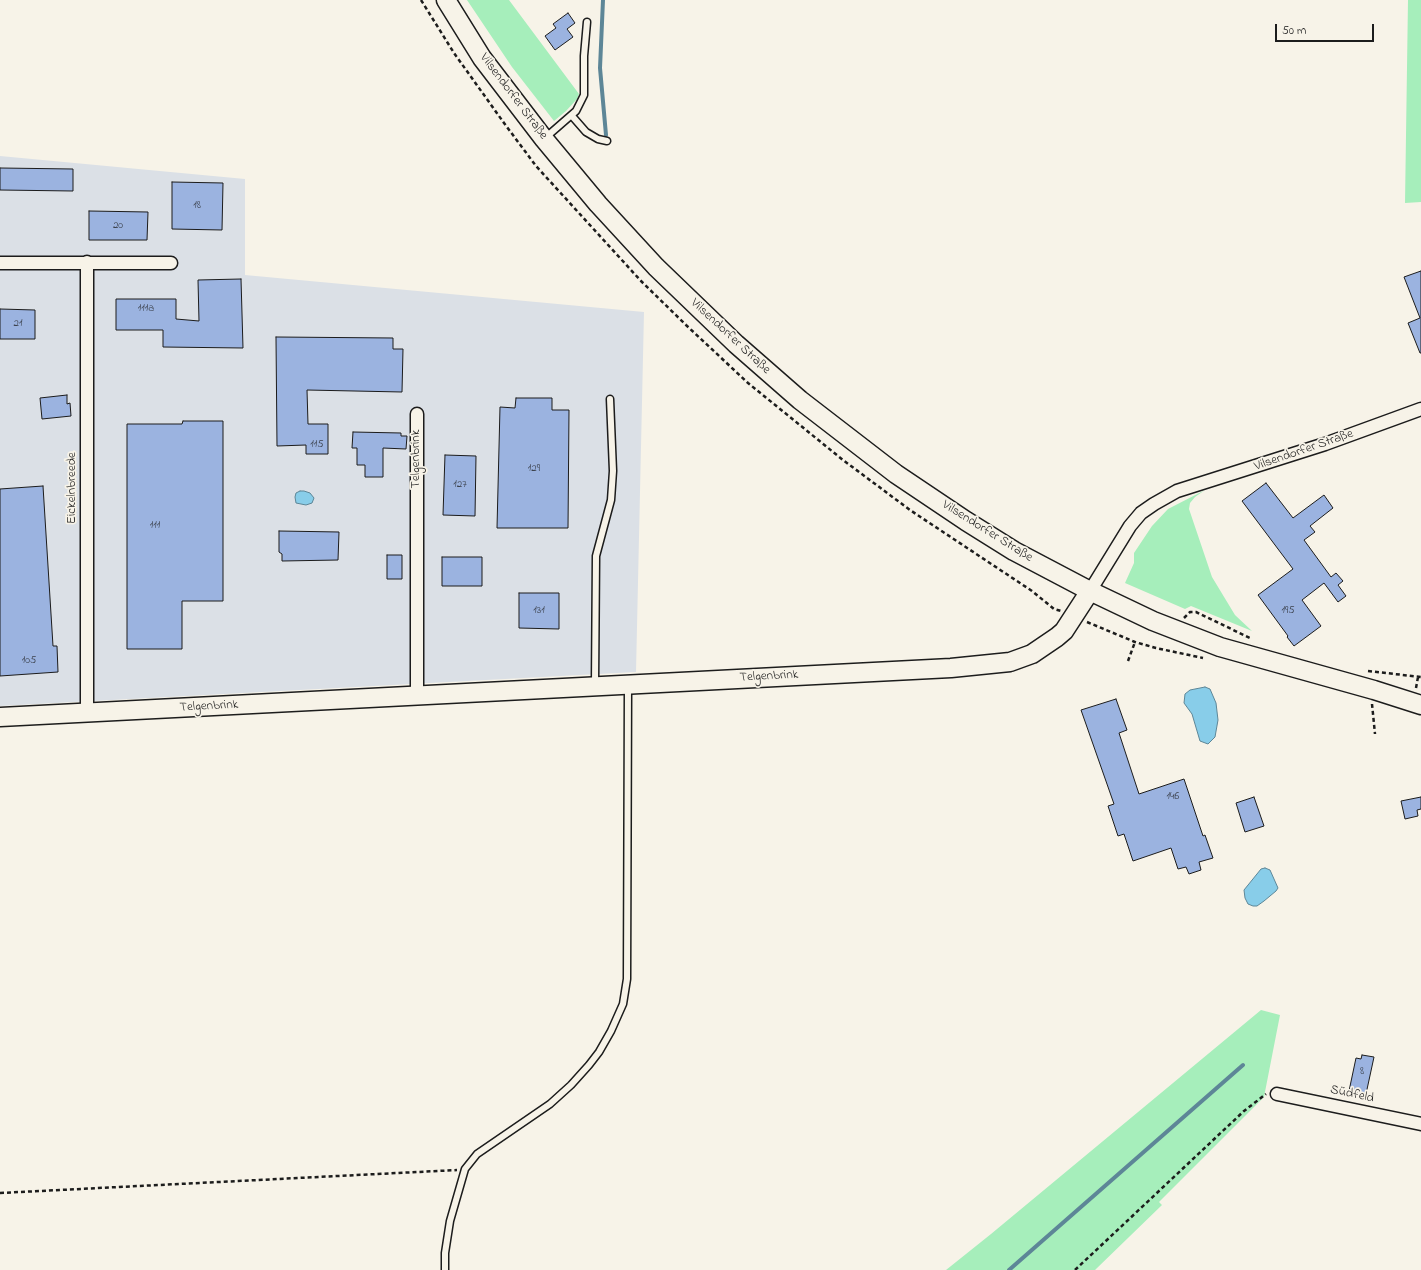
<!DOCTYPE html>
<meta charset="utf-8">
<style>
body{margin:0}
#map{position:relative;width:1421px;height:1270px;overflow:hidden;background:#f7f3e8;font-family:"Indie Flower",sans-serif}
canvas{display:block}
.scale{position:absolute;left:1275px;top:24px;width:99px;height:18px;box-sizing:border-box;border:2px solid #1c1c1c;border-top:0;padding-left:5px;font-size:12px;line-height:14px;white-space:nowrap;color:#1c1c1c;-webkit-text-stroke:3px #f7f3e8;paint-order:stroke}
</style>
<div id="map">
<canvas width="1421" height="1270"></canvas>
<div class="scale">50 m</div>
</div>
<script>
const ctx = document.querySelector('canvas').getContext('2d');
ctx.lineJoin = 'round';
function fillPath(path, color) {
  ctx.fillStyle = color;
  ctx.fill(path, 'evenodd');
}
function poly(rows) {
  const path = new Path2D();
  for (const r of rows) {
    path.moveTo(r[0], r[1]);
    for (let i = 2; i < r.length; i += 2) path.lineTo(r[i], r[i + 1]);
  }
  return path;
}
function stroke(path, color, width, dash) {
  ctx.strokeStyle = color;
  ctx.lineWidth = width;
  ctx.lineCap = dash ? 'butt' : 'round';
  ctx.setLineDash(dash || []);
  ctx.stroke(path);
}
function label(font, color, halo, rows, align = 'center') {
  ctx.font = font + ' "Indie Flower",sans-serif';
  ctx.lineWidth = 3.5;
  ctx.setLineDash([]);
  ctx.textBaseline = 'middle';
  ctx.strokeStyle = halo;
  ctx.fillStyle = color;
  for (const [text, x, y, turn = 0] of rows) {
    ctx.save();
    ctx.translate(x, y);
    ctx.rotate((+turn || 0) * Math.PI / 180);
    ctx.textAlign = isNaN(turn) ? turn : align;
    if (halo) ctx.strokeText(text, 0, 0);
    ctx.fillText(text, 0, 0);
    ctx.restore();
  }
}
const built = poly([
 [0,156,245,179,245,275,644,312,636,672,0,706]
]);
const green = poly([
 [467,0,509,0,579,94,577,99,566,111,554,121,512,67],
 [1408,0,1421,0,1421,202,1405,203],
 [1205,490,1195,497,1190,503,1189,509,1212,577,1235,615,1252,631,1191,606,1185,609,1125,583,1134,563,1134,553,1152,526,1168,509],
 [1261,1010,1280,1015,1264,1097,1159,1202,1162,1205,1095,1270,946,1270,991,1234]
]);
const water = poly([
 [300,491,304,491,310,493,314,498,312,503,306,505,296,503,295,497,296,493,300,491],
 [1205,687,1210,689,1216,703,1218,720,1215,737,1208,744,1200,741,1192,714,1184,703,1185,694,1190,690,1205,687],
 [1265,868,1270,870,1278,888,1276,891,1264,901,1257,906,1253,906,1248,904,1245,898,1244,890,1261,869,1265,868]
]);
const stream = poly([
 [603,0,600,68,606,135],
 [1009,1270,1243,1065]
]);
const building = poly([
 [568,13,575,23,567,29,573,37,555,50,545,36,556,28,553,24,568,13],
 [0,168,73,169,73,191,0,190,0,168],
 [172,182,223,183,222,230,172,229,172,182],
 [89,211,148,212,147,240,89,240,89,211],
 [1421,271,1421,353,1420,353,1408,323,1420,318,1404,277,1421,271],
 [241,279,243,348,163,347,163,330,116,330,116,299,176,299,176,319,199,321,198,280,241,279],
 [0,309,35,310,35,339,0,339,0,309],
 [276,337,393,338,393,349,403,349,402,392,307,390,308,424,328,424,328,454,306,454,306,445,277,446,276,337],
 [67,395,67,404,70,403,71,416,42,419,40,398,67,395],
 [516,398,552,398,552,410,569,410,568,528,497,528,500,407,515,408,516,398],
 [183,421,223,421,223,601,182,601,182,649,127,649,127,424,182,424,183,421],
 [353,432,401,433,401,436,407,436,406,449,383,448,383,477,365,477,365,465,357,465,357,448,352,448,353,432],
 [445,455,476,456,475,516,443,515,445,455],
 [1266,483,1293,518,1324,495,1333,508,1310,526,1315,532,1304,540,1331,577,1336,573,1343,581,1338,585,1346,596,1338,602,1324,583,1302,600,1321,626,1294,646,1287,637,1288,636,1258,595,1293,569,1242,501,1266,483],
 [43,486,53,646,57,646,58,672,0,676,0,489,43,486],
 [279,531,339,532,338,560,282,561,282,554,279,552,279,531],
 [387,555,402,555,402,579,387,579,387,555],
 [442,557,482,557,482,586,442,586,442,557],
 [519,593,559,593,559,629,519,628,519,593],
 [1116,699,1127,730,1119,733,1139,794,1184,779,1203,836,1205,835,1213,858,1199,862,1201,870,1189,874,1186,867,1178,869,1171,848,1133,861,1124,834,1118,836,1108,806,1114,804,1081,710,1116,699],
 [1254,797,1264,826,1245,832,1236,803,1254,797],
 [1421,797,1421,809,1417,810,1418,816,1405,819,1401,801,1421,797],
 [1362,1055,1374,1057,1366,1094,1349,1091,1356,1058,1361,1059,1362,1055]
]);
const path = poly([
 [421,0,454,53,504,123,536,166,641,281,686,325,748,383,843,460,910,510,1032,591,1054,609,1061,611],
 [1184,618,1190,612,1196,612,1252,639],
 [1087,622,1135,642,1156,648,1203,658],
 [1128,661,1135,642],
 [1368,671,1421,677],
 [1416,688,1418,677],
 [1372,704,1375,734],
 [0,1193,457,1170],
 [1075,1270,1244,1111,1266,1094]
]);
const lane = poly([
 [572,116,586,132,598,139,607,141],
 [545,138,576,111,584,95,584,56,587,22],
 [595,684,596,556,611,500,613,471,610,399],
 [445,1270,445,1253,450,1221,465,1169,477,1154,550,1104,571,1085,589,1065,599,1052,611,1031,623,1004,627,979,628,686]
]);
const street = poly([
 [0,263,171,263],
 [417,414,417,696],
 [1090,591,1130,526,1141,513,1154,504,1177,491,1325,444,1421,409],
 [87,713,87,262],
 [1277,1094,1421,1124]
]);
const secondary = poly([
 [446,0,482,58,544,139,598,204,656,267,736,344,800,400,896,474,966,521,1014,551,1090,591,1153,621,1220,647,1374,690,1421,705],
 [0,717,951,668,1010,662,1032,654,1057,637,1064,631,1090,591]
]);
const numberNames = [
 ["18",197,206],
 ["20",118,226],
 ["111a",146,309],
 ["21",18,324],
 ["115",317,445],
 ["129",534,469],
 ["127",460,485],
 ["111",155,526],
 ["131",539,611],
 ["195",1288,611],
 ["105",29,661],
 ["146",1173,797],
 ["8",1362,1072]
];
const streetNames = [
 ["Vilsendorfer Straße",513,97,53],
 ["Vilsendorfer Straße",730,337,43],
 ["Vilsendorfer Straße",1304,451,-19],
 ["Telgenbrink",417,459,-90],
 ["Eickelnbreede",73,488,-90],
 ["Vilsendorfer Straße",987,532,32],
 ["Telgenbrink",769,677,-3],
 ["Telgenbrink",209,707,-3],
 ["Südfeld",1352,1095,12]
];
fillPath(built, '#dbe0e6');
fillPath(green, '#a6eebb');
fillPath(water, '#88cde9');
stroke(water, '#5d8697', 1);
stroke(stream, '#5d8697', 4);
fillPath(building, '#9bb3e0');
stroke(building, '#1c1c1c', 1);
stroke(lane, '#1c1c1c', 9);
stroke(street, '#1c1c1c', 15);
stroke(secondary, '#1c1c1c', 21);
stroke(path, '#1c1c1c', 2.5, [4, 3]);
stroke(lane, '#f7f3e8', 6);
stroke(street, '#f7f3e8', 12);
stroke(secondary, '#f7f3e8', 18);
label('11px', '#3c424d', null, numberNames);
label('13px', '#1c1c1c', '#f7f3e8', streetNames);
</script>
